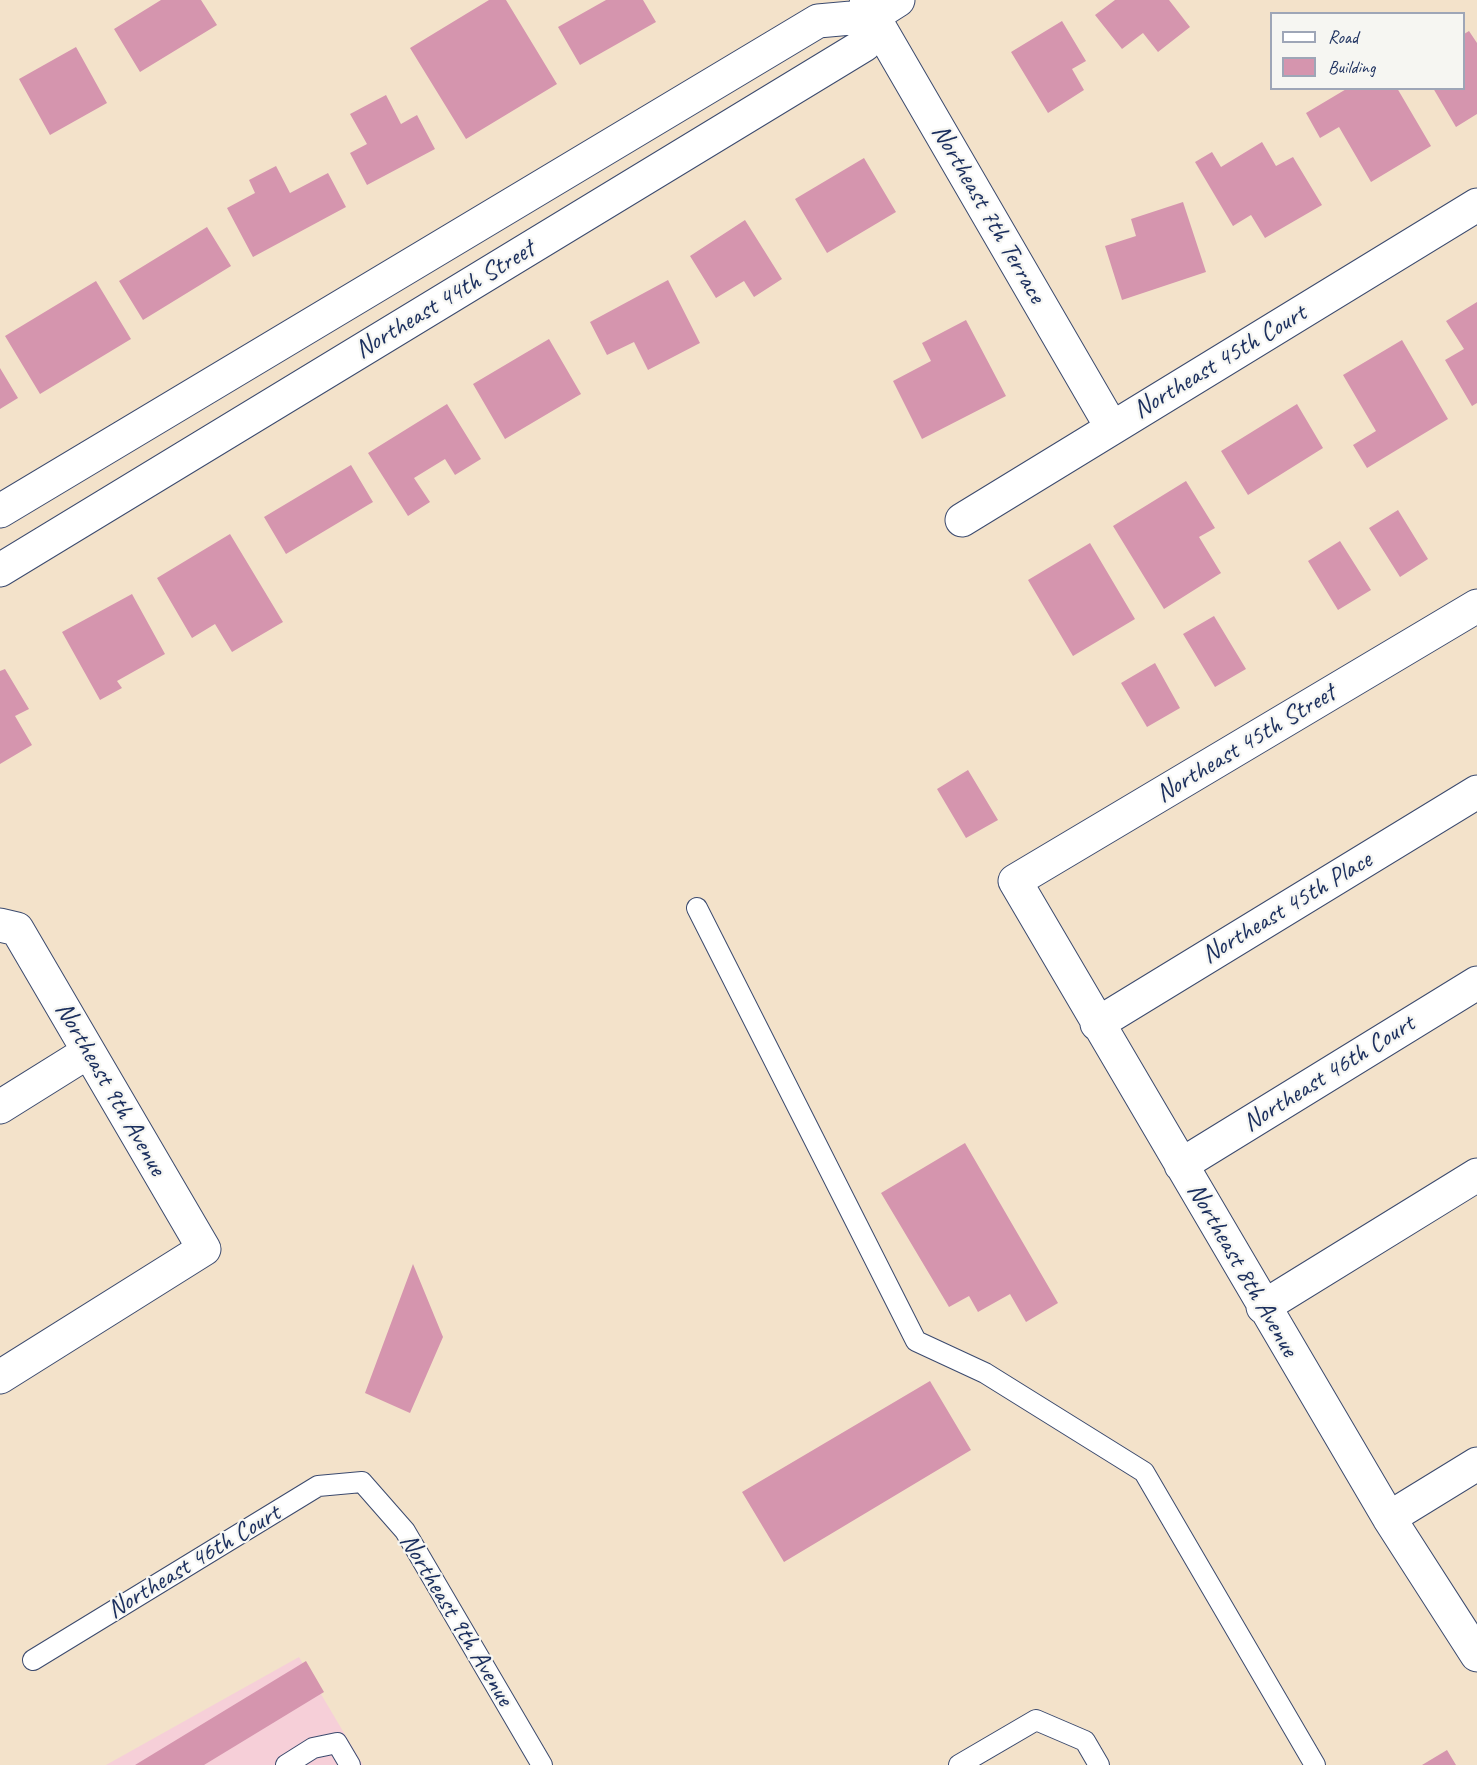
<!DOCTYPE html>
<style>
body{margin:0}
#map{position:relative;width:1477px;height:1765px;overflow:hidden;background:#f3e2ca;font-family:Caveat,sans-serif}
canvas{display:block}
.legend{position:absolute;left:1270px;top:12px;width:195px;height:78px;box-sizing:border-box;background:#f6f6f2;border:2px solid #9ea6b7;margin:0;padding:8px 10px;list-style:none;font-size:18px;color:#1b2f5e}
.legend li{display:flex;align-items:center;gap:12px;height:30px}
.legend b{width:30px;border:2px solid #9ea6b7}
</style>
<div id="map">
<canvas width="1477" height="1765"></canvas>
<ul class="legend">
<li><b style="height:8px;background:#fff"></b>Road</li>
<li><b style="height:16px;background:#d595ae"></b>Building</li>
</ul>
</div>
<script>
const ctx = document.querySelector('canvas').getContext('2d');
ctx.lineJoin = 'round';
function fillPath(path, color) {
  ctx.fillStyle = color;
  ctx.fill(path, 'evenodd');
}
function poly(rows) {
  const path = new Path2D();
  for (const r of rows) {
    path.moveTo(r[0], r[1]);
    for (let i = 2; i < r.length; i += 2) path.lineTo(r[i], r[i + 1]);
  }
  return path;
}
function stroke(path, color, width, dash) {
  ctx.strokeStyle = color;
  ctx.lineWidth = width;
  ctx.lineCap = dash ? 'butt' : 'round';
  ctx.setLineDash(dash || []);
  ctx.stroke(path);
}
function label(font, color, halo, rows, align = 'center') {
  ctx.font = font + ' Caveat,sans-serif';
  ctx.lineWidth = 4.5;
  ctx.setLineDash([]);
  ctx.textBaseline = 'middle';
  ctx.strokeStyle = halo;
  ctx.fillStyle = color;
  for (const [text, x, y, turn = 0] of rows) {
    ctx.save();
    ctx.translate(x, y);
    ctx.rotate((+turn || 0) * Math.PI / 180);
    ctx.textAlign = isNaN(turn) ? turn : align;
    if (halo) ctx.strokeText(text, 0, 0);
    ctx.fillText(text, 0, 0);
    ctx.restore();
  }
}
const built = poly([
 [299,1657,363,1765,106,1765]
]);
const building = poly([
 [161,0,201,0,217,25,140,72,114,29],
 [489,0,506,0,557,84,466,139,410,48],
 [606,0,643,0,656,22,580,65,558,27],
 [1115,0,1169,0,1190,27,1158,52,1143,33,1122,49,1095,15],
 [1062,21,1086,61,1072,69,1084,90,1048,113,1011,52],
 [1469,31,1477,43,1477,114,1456,127,1433,88,1464,88,1464,34],
 [76,47,107,103,50,135,19,79],
 [1348,88,1397,88,1431,146,1371,182,1339,127,1320,138,1306,113],
 [386,95,401,124,417,115,435,149,367,185,350,153,367,144,350,114],
 [1262,142,1276,166,1293,157,1322,205,1265,238,1251,215,1233,226,1195,162,1212,152,1221,167],
 [864,158,896,212,827,253,795,199],
 [276,166,290,193,328,173,346,207,253,257,227,208,255,193,249,180],
 [1183,202,1206,272,1122,300,1105,246,1136,236,1131,219],
 [745,220,782,279,754,297,744,281,716,298,690,256],
 [207,227,231,266,143,320,119,281],
 [668,280,700,343,648,370,634,342,607,355,590,322],
 [96,281,131,339,40,394,5,336],
 [1477,302,1477,403,1472,406,1445,360,1464,349,1446,321],
 [966,320,1006,396,922,439,893,381,931,361,922,343],
 [549,339,581,394,505,439,473,384],
 [1402,340,1448,419,1367,468,1353,445,1376,431,1343,375],
 [0,368,18,398,0,409],
 [447,404,481,459,455,475,445,459,414,478,430,502,408,516,368,453],
 [1297,404,1323,448,1248,495,1221,451],
 [351,465,373,502,286,554,264,517],
 [1186,481,1215,528,1199,537,1221,573,1164,609,1113,526],
 [1398,510,1428,559,1400,577,1369,528],
 [230,534,283,622,232,652,215,624,192,638,157,578],
 [1340,541,1371,590,1338,610,1308,561],
 [1090,543,1135,619,1073,656,1028,580],
 [132,594,165,654,117,681,122,688,100,700,62,632],
 [1214,616,1246,669,1215,687,1183,634],
 [1155,663,1180,708,1147,727,1121,683],
 [5,669,29,709,15,716,32,745,0,764,0,671],
 [968,770,998,820,966,838,937,789],
 [965,1143,1058,1303,1026,1322,1010,1294,978,1312,969,1296,949,1307,881,1193],
 [413,1264,443,1337,410,1413,365,1393],
 [930,1381,971,1450,784,1562,742,1492],
 [306,1661,324,1692,204,1765,135,1765],
 [1447,1750,1456,1765,1422,1765]
]);
const service = poly([
 [697,908,916,1341,985,1373,1144,1472,1315,1765],
 [33,1660,318,1486,362,1482,405,1531,542,1765],
 [286,1765,313,1748,337,1743,350,1765],
 [959,1765,1036,1720,1085,1741,1099,1765]
]);
const minor = poly([
 [866,4,1112,428],
 [0,511,818,21,873,16,898,0],
 [962,520,1477,205],
 [0,570,864,45,873,16],
 [1477,606,1015,881,1389,1518,1477,1655],
 [0,925,17,929,204,1249,0,1377],
 [1097,1024,1477,792],
 [0,1107,88,1052],
 [1181,1165,1477,983],
 [1263,1307,1477,1175],
 [1389,1518,1477,1464]
]);
const streetNames = [
 ["Northeast 7th Terrace",988,214,60],
 ["Northeast 44th Street",445,300,-31],
 ["Northeast 45th Court",1220,362,-31],
 ["Northeast 45th Street",1246,744,-31],
 ["Northeast 45th Place",1287,908,-31],
 ["Northeast 46th Court",1329,1074,-32],
 ["Northeast 9th Avenue",110,1089,60],
 ["Northeast 8th Avenue",1242,1270,60],
 ["Northeast 46th Court",194,1562,-31],
 ["Northeast 9th Avenue",456,1620,59]
];
fillPath(built, '#f6cfd8');
fillPath(building, '#d595ae');
stroke(service, '#3b4a6e', 22);
stroke(minor, '#3b4a6e', 35);
stroke(service, '#fff', 20);
stroke(minor, '#fff', 33);
label('26px', '#1b2f5e', '#f6f6f2', streetNames);
</script>
